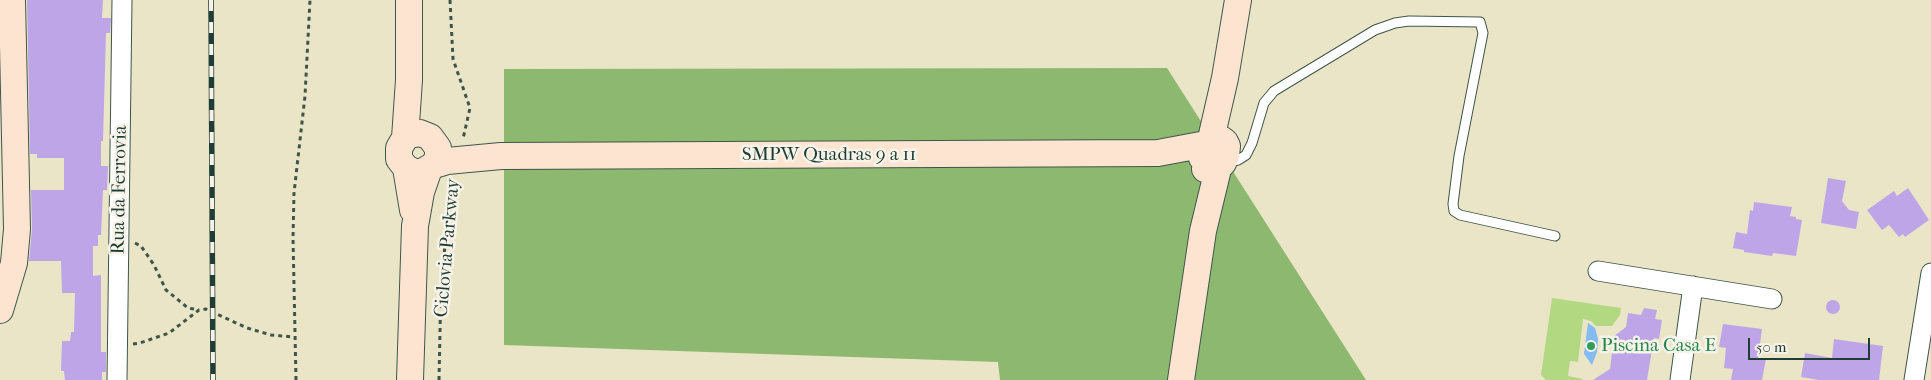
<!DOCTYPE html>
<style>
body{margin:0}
#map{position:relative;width:1931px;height:380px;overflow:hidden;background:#ebe5c7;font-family:"IM FELL French Canon",serif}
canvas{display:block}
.scale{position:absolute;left:1748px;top:338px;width:122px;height:22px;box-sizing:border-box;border:2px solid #1f3d34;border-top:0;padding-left:6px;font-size:15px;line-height:18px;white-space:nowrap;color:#1f3d34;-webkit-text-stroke:4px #f7f3e8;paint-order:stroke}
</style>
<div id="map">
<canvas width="1931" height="380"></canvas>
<div class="scale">50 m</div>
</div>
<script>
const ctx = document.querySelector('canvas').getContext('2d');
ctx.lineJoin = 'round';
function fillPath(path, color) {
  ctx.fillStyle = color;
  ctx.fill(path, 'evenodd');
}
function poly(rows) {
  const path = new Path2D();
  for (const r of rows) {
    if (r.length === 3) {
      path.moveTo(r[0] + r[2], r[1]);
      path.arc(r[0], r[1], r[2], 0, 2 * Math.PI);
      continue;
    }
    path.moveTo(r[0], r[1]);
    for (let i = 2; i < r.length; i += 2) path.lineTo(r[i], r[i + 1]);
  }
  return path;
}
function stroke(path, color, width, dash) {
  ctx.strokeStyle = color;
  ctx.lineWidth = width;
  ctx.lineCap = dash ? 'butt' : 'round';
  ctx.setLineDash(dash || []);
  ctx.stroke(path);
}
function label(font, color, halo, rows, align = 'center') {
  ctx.font = font + ' "IM FELL French Canon",serif';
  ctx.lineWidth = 5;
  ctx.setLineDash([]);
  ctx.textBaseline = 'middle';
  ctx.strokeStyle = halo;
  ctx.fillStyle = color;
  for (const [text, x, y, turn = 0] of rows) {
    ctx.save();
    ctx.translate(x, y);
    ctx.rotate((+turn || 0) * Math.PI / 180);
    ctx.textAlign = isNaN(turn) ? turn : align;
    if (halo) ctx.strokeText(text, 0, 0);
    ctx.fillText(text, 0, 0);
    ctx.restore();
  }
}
const green = poly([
 [1552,298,1621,308,1620,315,1612,326,1596,326,1591,321,1583,319,1578,362,1570,361,1568,376,1583,379,1582,380,1546,380,1541,375]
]);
const forest = poly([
 [1167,68,1366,380,1000,380,998,362,504,345,504,69]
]);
const water = poly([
 [1588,323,1595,328,1598,339,1597,352,1592,365,1584,354]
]);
const building = poly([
 [27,0,103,0,102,18,111,18,110,33,106,33,103,141,101,141,101,166,108,166,107,190,103,190,101,235,98,235,98,246,93,246,93,276,101,275,101,352,106,352,106,372,102,372,102,380,65,380,64,371,61,371,62,341,70,341,71,332,74,332,75,293,62,293,61,261,29,261,32,229,31,190,64,190,64,158,37,158,37,154,30,154],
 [1828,178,1846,181,1842,201,1849,210,1859,212,1856,229,1821,223],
 [1908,188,1929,220,1905,237,1903,234,1899,237,1889,225,1882,230,1867,210,1894,191,1897,196],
 [1754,202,1792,207,1790,216,1796,217,1796,219,1802,220,1796,256,1773,253,1772,256,1744,252,1744,250,1733,248,1736,232,1747,234,1750,210,1753,211],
 [1833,307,7],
 [1644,308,1657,310,1655,319,1662,320,1659,339,1654,338,1647,380,1593,380,1610,369,1614,336,1626,327,1628,313,1641,315],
 [1723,324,1762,329,1758,358,1766,359,1762,380,1731,380,1733,369,1724,368,1726,348,1719,347],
 [1834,339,1883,346,1879,380,1819,380,1801,377,1805,353,1832,358]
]);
const path = poly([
 [450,0,453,59,470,108,463,139],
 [135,243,141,246,154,265,166,290,188,308,199,310],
 [133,344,140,343,169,333,199,310,206,309,247,328,271,335,294,337],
 [296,380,293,238,294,193,305,96,310,0],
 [439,380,441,283,452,181]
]);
const lane = poly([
 [1227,162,1238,160,1246,155,1252,143,1264,103,1274,91,1375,30,1395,23,1409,21,1480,22,1483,33,1459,156,1453,204,1454,211,1460,215,1555,236]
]);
const street = poly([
 [1598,271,1772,299],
 [117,380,122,0],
 [1680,380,1693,286],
 [1914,380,1931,273]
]);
const secondary = poly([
 [405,138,409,80,409,0],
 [1211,139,1225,78,1238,0],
 [1202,158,1206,144,1211,139,1221,139,1225,142,1227,146,1226,156,1223,163,1214,171,1205,169],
 [434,165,447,161,501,156,1158,153,1206,144],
 [406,168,414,172,422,172,434,165,438,157,438,148,430,137,420,133,409,135,405,138,399,148,399,159,406,168,413,210],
 [0,310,14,263,17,229,12,0],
 [410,380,415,226,421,192,429,169],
 [1181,380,1203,231,1218,169]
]);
const rail = poly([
 [211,0,213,380]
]);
const markers = [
 [1591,346,5,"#2e9e5b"]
];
const streetNames = [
 ["SMPW Quadras 9 a 11",829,155],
 ["Rua da Ferrovia",120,190,-89],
 ["Ciclovia Parkway",448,248,-85]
];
const leisureNames = [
 ["Piscina Casa E",1601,346]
];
fillPath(green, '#b2d882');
fillPath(forest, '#8db870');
fillPath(water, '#83bbf3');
fillPath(building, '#bea5e7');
stroke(lane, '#3e564a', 11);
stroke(street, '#3e564a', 21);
stroke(secondary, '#3e564a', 28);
stroke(path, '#3e564a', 3, [4, 4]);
stroke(lane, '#fff', 9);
stroke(street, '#fff', 19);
stroke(secondary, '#fde4d1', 26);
stroke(rail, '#1f3d34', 5.5);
stroke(rail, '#f7f3e8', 4, [11]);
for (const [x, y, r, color] of markers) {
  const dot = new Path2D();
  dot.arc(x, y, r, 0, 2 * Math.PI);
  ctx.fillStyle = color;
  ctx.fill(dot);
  stroke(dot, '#f7f3e8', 2);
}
label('19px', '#1f3d34', '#f7f3e8', streetNames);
label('19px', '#27864d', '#f7f3e8', leisureNames, 'left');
</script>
